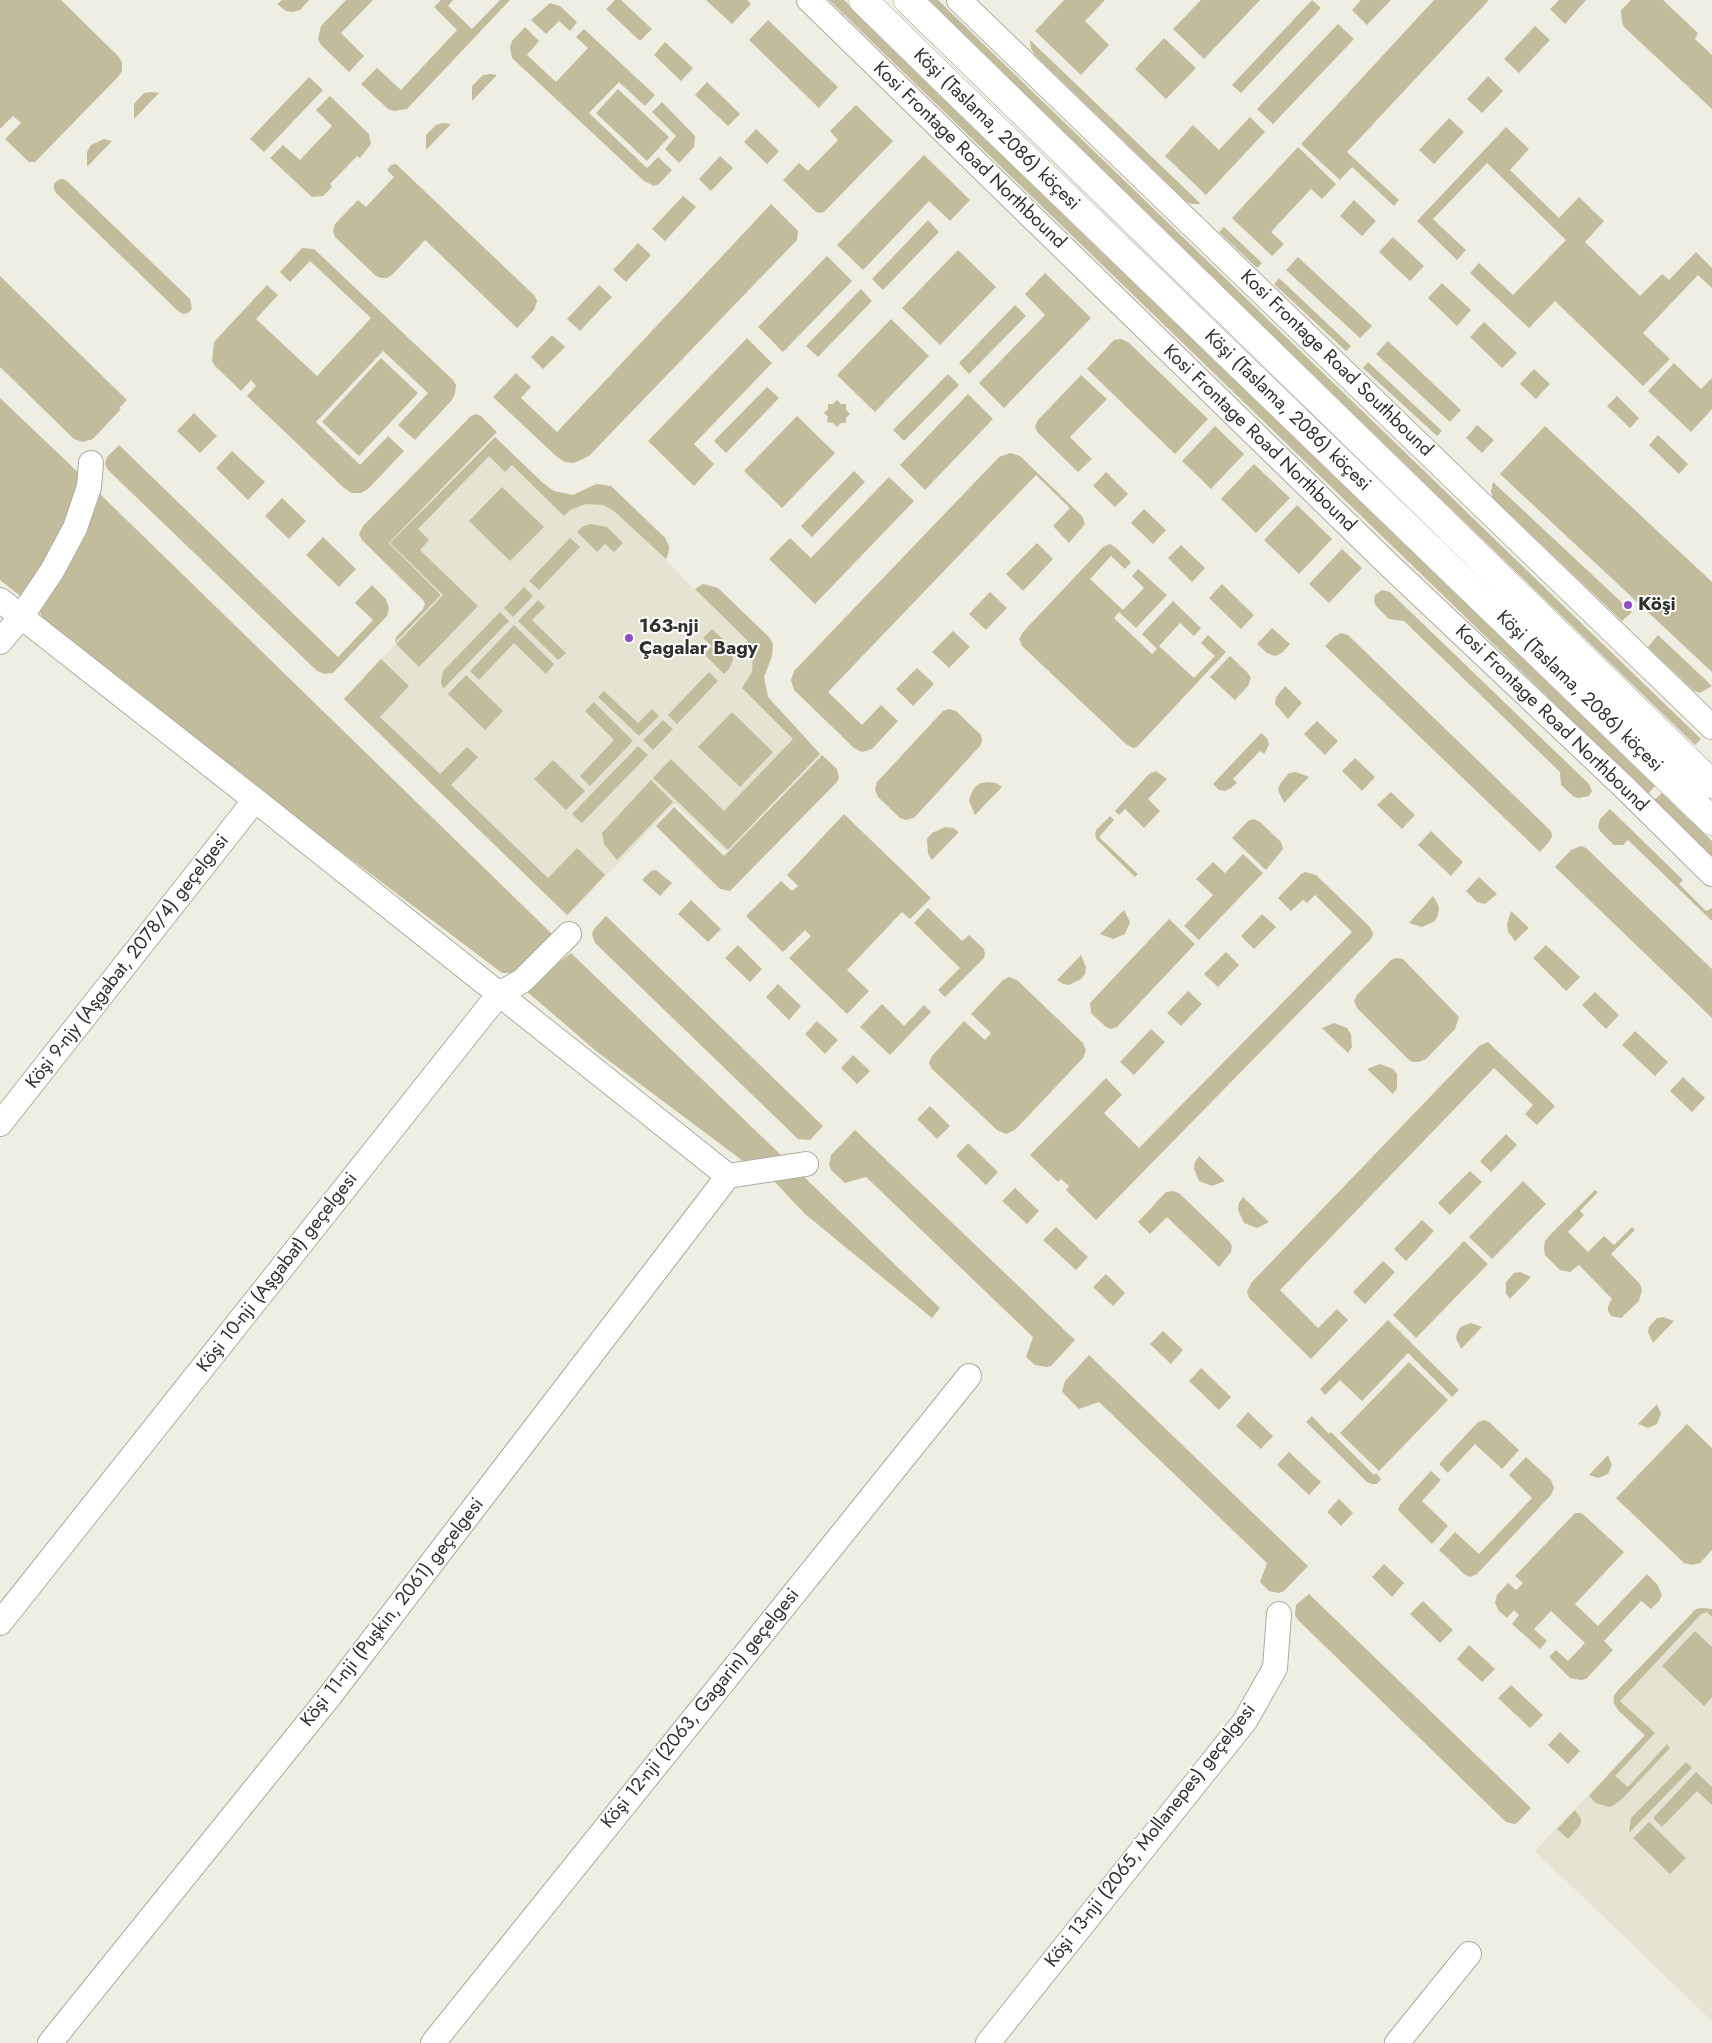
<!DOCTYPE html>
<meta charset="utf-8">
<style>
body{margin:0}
canvas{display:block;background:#efeee3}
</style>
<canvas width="1712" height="2043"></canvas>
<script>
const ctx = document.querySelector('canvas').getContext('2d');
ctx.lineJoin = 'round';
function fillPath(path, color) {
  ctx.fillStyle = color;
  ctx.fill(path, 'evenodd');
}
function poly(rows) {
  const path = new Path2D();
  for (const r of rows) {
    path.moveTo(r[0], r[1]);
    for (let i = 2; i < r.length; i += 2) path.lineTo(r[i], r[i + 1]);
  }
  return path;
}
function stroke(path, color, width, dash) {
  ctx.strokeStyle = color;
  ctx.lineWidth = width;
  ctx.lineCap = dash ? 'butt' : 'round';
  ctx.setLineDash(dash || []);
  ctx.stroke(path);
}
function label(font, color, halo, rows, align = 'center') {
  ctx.font = font + ' Jost,sans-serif';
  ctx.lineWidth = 4;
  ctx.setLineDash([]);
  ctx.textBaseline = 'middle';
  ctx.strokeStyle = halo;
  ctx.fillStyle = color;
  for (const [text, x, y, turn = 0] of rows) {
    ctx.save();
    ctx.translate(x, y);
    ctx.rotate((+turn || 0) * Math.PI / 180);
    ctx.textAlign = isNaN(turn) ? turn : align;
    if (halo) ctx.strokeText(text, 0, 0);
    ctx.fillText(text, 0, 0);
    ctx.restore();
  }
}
const built = poly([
 [495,437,543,483,554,491,573,495,596,483,611,486,666,538,670,547,666,560,694,589,703,584,714,586,770,638,773,645,772,656,764,677,768,697,821,754,726,852,675,803,568,916,343,699,442,595,390,543],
 [1702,1607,1712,1609,1712,2021,1535,1851,1644,1736,1618,1711,1613,1704,1613,1696,1696,1609]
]);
const green = poly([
 [0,0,61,0,118,56,122,62,122,71,117,78,35,162,29,162,5,139,21,123,13,116,0,129],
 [282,0,309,0,300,10,293,12,286,11,277,4],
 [346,0,373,0,341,33,364,56,349,72,321,45,318,39,321,26],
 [441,0,453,0,448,6,472,29,500,0,510,0,407,109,394,111,388,109,361,84,377,68,401,90,457,30,434,7],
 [615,0,621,0,652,29,640,41,606,9],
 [706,0,747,0,751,4,732,24],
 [829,0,844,0,1655,786,1648,794],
 [925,0,938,0,1701,739,1695,745],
 [1064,0,1105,0,1085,21,1109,45,1081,75,1035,31],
 [1201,0,1260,0,1204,59,1173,29],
 [1312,0,1321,8,1241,93,1232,85],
 [1361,0,1391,0,1367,25,1352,10],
 [1434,0,1489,0,1347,152,1399,200,1394,206,1352,167,1340,180,1301,144],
 [1559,0,1586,0,1565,24,1550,9],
 [1631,0,1663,0,1698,33,1695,39,1712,55,1712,109,1624,27,1622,22,1621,10],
 [550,3,560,6,577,22,570,31,559,21,546,34,531,20],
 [768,20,838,87,819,108,749,40],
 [1338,24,1354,39,1273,124,1257,109],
 [1535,26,1550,40,1519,73,1504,59],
 [525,27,539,41,527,55,556,82,588,48,576,37,584,29,655,95,645,106,619,82,589,113,647,168,658,157,672,170,659,184,654,186,644,181,512,58,510,47,512,41],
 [1164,38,1196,68,1166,99,1135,69],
 [1030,40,1201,204,1192,204,1187,202,1035,55,1031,49],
 [665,42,693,68,681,81,654,55],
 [490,74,497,75,472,101,472,86,483,75],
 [1488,76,1503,91,1482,113,1467,99],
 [309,77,323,90,264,152,250,139],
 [707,82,740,114,728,126,695,95],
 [618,89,669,137,647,161,596,113],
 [152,92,159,93,134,119,134,104,144,93],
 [330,96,369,134,371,144,360,158,357,156,330,184,332,187,323,196,312,197,270,158,283,145,300,160,332,126,316,110],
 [662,102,695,136,694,147,679,163,665,149,676,136,652,112],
 [856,105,893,141,824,212,819,213,815,211,783,180,799,163,808,171,838,140,830,131],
 [1250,117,1265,132,1206,195,1165,156,1193,125,1219,150],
 [1449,118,1464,132,1434,164,1419,150],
 [443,123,451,124,426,150,426,135,436,125],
 [1506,127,1529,149,1510,170,1559,218,1579,197,1604,221,1585,242,1640,296,1662,274,1669,280,1696,252,1712,268,1712,288,1698,275,1643,333,1670,359,1643,386,1555,301,1529,328,1470,273,1479,263,1513,295,1566,240,1487,163,1433,219,1466,250,1457,260,1417,221],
 [756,129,779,151,767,164,744,142],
 [104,139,112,141,87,167,87,152,91,145],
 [1298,147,1336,184,1322,199,1311,189,1271,232,1284,244,1272,256,1232,218],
 [924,155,970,200,950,221,929,201,863,270,837,245],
 [720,156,733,168,711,191,699,179],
 [396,164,535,296,537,301,534,310,517,328,425,240,393,274,387,278,381,278,376,276,335,237,333,231,335,224,358,200,366,207,394,177,387,170,391,165],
 [63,179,67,181,190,299,192,309,188,313,183,314,178,311,56,193,54,189,54,184,58,180],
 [683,196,696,207,665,241,652,229],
 [1354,200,1376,221,1362,236,1340,216],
 [771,204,798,231,797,240,589,456,574,463,565,462,556,456,493,397,516,373,531,387,521,398,557,432],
 [928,220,939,232,883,290,872,279],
 [1224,227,1262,263,1257,268,1219,232],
 [1393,237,1424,266,1410,281,1379,252],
 [638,243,651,255,626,282,613,270],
 [302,248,314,249,452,379,456,385,455,394,451,401,415,440,398,425,428,393,383,351,316,422,360,465,388,436,404,451,368,489,361,493,352,493,344,488,247,396,256,386,251,380,241,391,215,366,212,361,214,342,267,285,278,295,256,319,317,376,371,318,310,261,290,282,280,272],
 [958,250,996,287,940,345,902,308],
 [827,256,852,281,783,352,758,327],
 [1298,257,1372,326,1360,338,1286,270],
 [1045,273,1091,318,1004,408,979,383,1045,315,1025,294],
 [0,276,127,400,119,408,121,409,93,439,83,442,74,439,0,367],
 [1279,278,1351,346,1346,351,1274,284],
 [1442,283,1471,310,1457,326,1428,298],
 [599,285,612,297,580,331,567,319],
 [861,289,872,301,818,357,806,346],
 [1015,305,1026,316,969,374,959,363],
 [891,319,929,356,875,412,837,375],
 [1484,322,1517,353,1502,368,1470,337],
 [552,335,565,347,543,369,531,357],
 [747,338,772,363,694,444,714,464,694,486,648,441],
 [1121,339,1128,342,1208,419,1175,454,1087,369,1114,340],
 [1388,341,1461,410,1450,422,1376,354],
 [381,358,418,393,359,456,322,422],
 [1368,362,1442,431,1437,436,1363,368],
 [1674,363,1701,389,1712,378,1712,409,1691,432,1648,391],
 [1534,369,1550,384,1536,399,1520,384],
 [948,374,959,385,904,441,893,430],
 [1081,375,1107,399,1070,437,1092,459,1078,472,1038,433,1035,427,1038,420],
 [767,387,779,398,726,453,714,441],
 [968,394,993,419,925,490,900,465],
 [1617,396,1639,418,1630,428,1607,406],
 [0,398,82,476,65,527,24,599,0,580],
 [837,400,841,404,846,404,846,410,850,414,846,418,846,423,841,423,837,427,833,423,827,422,828,417,824,413,828,409,828,404,833,404],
 [194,413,217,436,200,453,177,431],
 [475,414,481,416,497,432,389,543,441,595,395,643,396,637,423,609,425,604,423,600,362,540,359,534,363,526,470,417],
 [797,416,835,453,782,508,744,471],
 [1477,425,1494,440,1482,453,1466,438],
 [1215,426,1244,454,1211,489,1182,461],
 [1545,426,1712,582,1712,672,1500,474],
 [1658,435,1688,464,1679,474,1649,445],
 [495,437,543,483,554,491,573,495,597,484,611,486,665,538,669,547,668,554,666,559,614,511,603,505,586,504,570,510,564,516,512,465,505,472,489,456,418,529,429,540,420,550,478,606,419,667,396,644,443,595,390,543],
 [119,445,338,657,373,620,355,603,372,585,386,599,389,608,387,616,333,673,325,674,317,671,108,470,105,464,107,457],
 [232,451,265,482,248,500,216,468],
 [1010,453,1020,456,1082,516,1085,524,1069,543,1053,526,1070,508,1036,475,828,692,862,725,881,705,898,721,872,749,862,752,854,748,794,690,791,680,794,671,999,457],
 [1254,464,1290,498,1256,533,1221,499],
 [854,471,865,482,812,537,801,526],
 [1106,472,1128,494,1115,507,1093,486],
 [889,477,914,501,815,604,769,559,790,538,811,558],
 [1493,482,1632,612,1622,621,1493,498,1491,492],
 [502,487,544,527,510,561,469,521],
 [98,494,100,494,552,934,517,973,502,973,258,789,43,619,38,607],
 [282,498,306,521,289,539,265,516],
 [1297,505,1332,539,1299,574,1264,540],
 [1144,509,1166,530,1153,544,1131,523],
 [590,524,607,527,623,543,614,552,605,544,597,552,577,532,582,527],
 [323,537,356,569,339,587,306,555],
 [570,538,580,547,539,590,529,581],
 [1037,543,1053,559,1023,591,1006,574],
 [1110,544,1115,547,1131,562,1125,569,1111,556,1090,579,1123,610,1144,588,1132,576,1138,569,1167,595,1136,628,1119,612,1114,618,1152,654,1157,649,1142,634,1173,601,1201,628,1194,636,1180,623,1159,646,1194,678,1215,656,1201,643,1208,635,1226,652,1137,747,1133,748,1126,744,1022,646,1019,639,1023,632,1103,547],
 [1181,545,1205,568,1192,582,1168,558],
 [1342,549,1362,568,1329,603,1309,584],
 [703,584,718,588,770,638,773,645,772,656,764,677,768,697,820,754,728,850,653,778,671,759,724,811,793,739,742,688,752,672,753,655,750,647,747,640,695,589],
 [1222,584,1254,615,1241,629,1209,598],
 [524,587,533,596,513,617,504,608],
 [1382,590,1390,592,1589,784,1592,791,1589,796,1579,798,1574,797,1561,785,1560,772,1404,621,1389,619,1376,606,1374,601,1375,595],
 [990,592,1007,608,986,630,969,614],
 [538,600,545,607,532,620,566,653,558,660,518,621],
 [500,612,509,621,443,689,441,682,443,671],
 [514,625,554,664,546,674,514,643,479,680,470,671],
 [1272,628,1290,644,1282,653,1275,656,1267,653,1257,644],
 [712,629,728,644,732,653,733,660,729,669,724,674,704,654,712,646,703,638],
 [953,631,970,647,949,668,932,652],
 [1341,633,1348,635,1551,831,1552,837,1548,843,1540,852,1325,646,1334,637],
 [1658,635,1712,686,1700,693,1694,691,1648,647],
 [1230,656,1247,672,1251,678,1248,686,1235,700,1210,677],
 [381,659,409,686,380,717,440,774,467,747,478,757,451,785,548,878,577,848,605,875,567,915,344,699],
 [917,668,934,684,913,706,896,689],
 [709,672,718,681,677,724,668,715],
 [466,675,503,711,485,730,448,694],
 [1285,686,1302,703,1288,719,1275,704,1276,697],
 [604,691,638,723,652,709,659,716,639,736,598,697],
 [594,702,633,741,590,786,580,776,614,740,585,711],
 [949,709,956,711,981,735,982,741,980,746,914,818,906,820,900,818,878,797,875,790,877,782,943,711],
 [732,712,773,752,740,787,698,747],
 [663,720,673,729,653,750,643,740],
 [1317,721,1338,741,1325,755,1304,734],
 [1261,733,1267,738,1269,744,1266,751,1264,754,1260,751,1233,779,1237,783,1231,788,1225,791,1219,790,1213,784],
 [638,746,648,755,582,823,572,814],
 [822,755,837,769,839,778,836,783,730,891,720,889,656,826,674,807,724,856],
 [1355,758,1375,777,1362,791,1342,771],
 [553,760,585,791,566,810,534,779],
 [1156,771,1167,779,1148,799,1160,811,1144,828,1125,809,1119,815,1115,811,1149,774],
 [1296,772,1309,777,1284,803,1278,790,1280,784,1289,773],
 [651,780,673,802,617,860,604,844,602,833],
 [989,782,996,783,1002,787,975,815,969,801,971,794,975,787,981,783],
 [1391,792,1415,815,1402,829,1377,805],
 [1662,793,1712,841,1712,856,1654,800],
 [1610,809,1683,880,1679,884,1706,911,1712,908,1712,921,1628,840,1623,845,1614,845,1600,831,1598,826,1600,819],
 [844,814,931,898,910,919,902,912,847,970,869,991,847,1014,789,958,811,936,805,930,783,952,746,916,781,881,792,891,798,886,787,875],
 [1110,816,1114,820,1099,837,1138,874,1135,877,1097,840,1095,835,1096,830],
 [1254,819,1260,822,1281,842,1283,849,1266,870,1232,838,1248,821],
 [945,827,953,828,959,832,932,860,928,854,927,839,932,833],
 [1431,831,1463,862,1451,876,1418,845],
 [1581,846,1586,848,1712,969,1712,1018,1555,867,1571,850],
 [1243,854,1263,873,1199,940,1184,926,1213,895,1196,879,1213,862,1225,873],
 [656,870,672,883,660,896,642,880,651,871],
 [1305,872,1316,875,1370,927,1373,934,1371,939,1096,1220,1066,1190,1069,1186,1061,1179,1058,1182,1030,1155,1106,1078,1122,1095,1104,1113,1139,1148,1352,932,1315,895,1307,903,1303,900,1291,911,1278,898,1301,874],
 [1479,877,1497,894,1485,904,1477,902,1466,891],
 [1433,896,1437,902,1439,908,1438,915,1435,921,1422,927,1409,923],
 [691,900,721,929,708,942,678,914],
 [928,908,962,941,969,935,984,949,985,954,984,958,945,997,938,990,960,968,914,923],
 [1124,910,1130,922,1125,934,1113,939,1100,934],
 [1511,911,1529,928,1515,941,1508,932,1507,924],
 [1262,914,1276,927,1254,949,1241,936],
 [606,916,823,1126,810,1140,798,1139,595,943,592,934,594,929],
 [1169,919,1195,944,1117,1027,1111,1029,1106,1027,1091,1013,1090,1003],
 [738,945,762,969,750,982,725,958],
 [1546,945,1580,977,1566,991,1533,958],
 [1226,952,1239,965,1218,987,1204,974],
 [571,953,785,1159,751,1167,596,1051,524,989],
 [1081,955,1086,967,1085,974,1081,979,1069,985,1063,984,1057,980],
 [1396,958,1403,959,1459,1017,1455,1029,1426,1059,1419,1062,1412,1062,1408,1059,1357,1008,1354,1001,1357,995,1391,960],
 [1009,977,1017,980,1083,1043,1086,1050,1083,1058,1015,1130,1006,1134,997,1130,932,1069,929,1063,932,1056,964,1021,985,1040,991,1033,971,1014,1003,980],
 [778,984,801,1006,789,1020,766,997],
 [1188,991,1202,1004,1181,1026,1167,1013],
 [1595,992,1619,1015,1606,1029,1582,1005],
 [882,1004,904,1026,924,1005,931,1012,890,1055,860,1027],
 [817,1021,838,1040,825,1054,805,1034],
 [1334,1023,1347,1028,1351,1034,1352,1047,1348,1053,1322,1028],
 [1151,1029,1165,1042,1134,1075,1120,1062],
 [1635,1031,1668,1062,1655,1076,1622,1045],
 [1488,1042,1555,1106,1537,1125,1525,1114,1533,1105,1494,1068,1280,1290,1318,1328,1337,1309,1348,1320,1311,1359,1249,1298,1247,1292,1251,1283,1479,1046],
 [853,1055,870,1071,857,1084,841,1068],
 [1380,1064,1393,1069,1397,1074,1397,1088,1393,1094,1367,1069],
 [1683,1077,1705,1098,1692,1112,1670,1091],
 [930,1106,950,1126,937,1139,917,1119],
 [855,1130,1075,1340,1051,1366,1046,1367,1035,1365,1026,1357,1033,1337,866,1177,845,1183,831,1170,829,1165,831,1155],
 [1506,1134,1517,1145,1491,1172,1480,1161],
 [968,1143,998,1172,986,1185,956,1156],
 [1199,1156,1225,1181,1212,1186,1199,1181,1194,1169,1195,1162],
 [1470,1171,1482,1182,1450,1215,1438,1203],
 [799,1172,940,1308,932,1318,805,1214,772,1179],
 [1523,1181,1546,1204,1492,1259,1469,1237],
 [1015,1188,1039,1211,1027,1224,1002,1201],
 [1595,1190,1598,1192,1580,1211,1584,1215,1568,1232,1588,1252,1604,1236,1614,1245,1632,1227,1635,1230,1611,1254,1640,1284,1642,1290,1639,1301,1621,1318,1611,1316,1608,1311,1608,1306,1612,1299,1579,1265,1570,1272,1560,1270,1545,1255,1544,1248,1545,1241,1549,1236],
 [1173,1191,1179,1193,1229,1241,1232,1246,1231,1252,1219,1267,1167,1217,1150,1234,1138,1222,1166,1192],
 [1243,1197,1269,1222,1257,1228,1244,1223,1238,1210,1239,1203],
 [1422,1220,1434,1231,1406,1261,1394,1249],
 [1056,1227,1088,1257,1076,1270,1043,1240],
 [1464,1241,1488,1264,1416,1338,1393,1315],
 [1383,1261,1395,1272,1365,1304,1353,1292],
 [1520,1272,1531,1277,1510,1299,1506,1294,1506,1282,1514,1273],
 [1106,1274,1125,1293,1113,1306,1093,1287],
 [1663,1317,1674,1321,1653,1343,1648,1332,1649,1327,1657,1318],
 [1388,1320,1459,1390,1452,1397,1408,1353,1362,1401,1340,1380,1325,1395,1320,1389],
 [1471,1323,1482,1327,1461,1349,1456,1338,1457,1333,1460,1327],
 [1163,1331,1183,1350,1171,1364,1150,1344],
 [1089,1355,1308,1566,1284,1591,1279,1593,1269,1591,1260,1582,1267,1563,1099,1402,1079,1409,1065,1395,1062,1391,1065,1381],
 [1409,1362,1448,1400,1379,1471,1340,1433],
 [1201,1368,1231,1397,1219,1410,1189,1381],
 [1657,1404,1661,1414,1657,1424,1648,1428,1638,1424],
 [1248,1412,1273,1436,1261,1449,1236,1426],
 [1312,1416,1329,1434,1331,1432,1374,1475,1376,1473,1381,1479,1377,1484,1372,1484,1367,1482,1306,1422],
 [1484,1420,1489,1422,1519,1450,1502,1469,1475,1444,1448,1473,1439,1464,1478,1422],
 [1687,1424,1712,1448,1712,1550,1700,1563,1692,1565,1684,1563,1616,1498],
 [1289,1452,1321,1482,1309,1495,1277,1465],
 [1608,1455,1612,1465,1608,1474,1598,1478,1589,1475],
 [1526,1457,1551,1480,1554,1488,1551,1495,1477,1574,1470,1577,1464,1574,1439,1550,1455,1532,1479,1554,1532,1498,1509,1475],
 [1431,1471,1441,1480,1422,1501,1448,1526,1432,1544,1398,1510,1400,1505],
 [1339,1499,1353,1513,1341,1526,1327,1512],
 [1575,1513,1581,1513,1585,1516,1624,1552,1575,1604,1598,1626,1647,1574,1657,1584,1662,1595,1659,1601,1651,1609,1641,1601,1604,1641,1613,1650,1586,1679,1581,1680,1570,1678,1549,1657,1556,1650,1568,1661,1585,1643,1551,1611,1534,1629,1547,1641,1540,1649,1512,1624,1519,1615,1514,1610,1507,1618,1498,1610,1495,1603,1497,1595,1508,1583,1516,1590,1523,1583,1515,1576],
 [1384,1564,1404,1583,1392,1597,1372,1577],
 [1309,1594,1531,1808,1518,1822,1515,1824,1506,1822,1298,1620,1295,1615,1296,1605],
 [1423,1601,1453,1630,1440,1643,1410,1614],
 [1702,1608,1712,1609,1712,1617,1707,1612,1701,1614,1620,1701,1655,1733,1615,1776,1628,1787,1667,1744,1670,1748,1622,1799,1614,1805,1609,1807,1596,1803,1589,1796,1645,1735,1619,1711,1614,1703,1614,1696,1618,1690,1696,1609],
 [1695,1631,1712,1647,1712,1697,1704,1706,1662,1666],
 [1469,1645,1495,1669,1482,1682,1457,1659],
 [1511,1685,1543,1715,1530,1728,1498,1698],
 [1560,1732,1580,1751,1568,1764,1548,1745],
 [1686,1762,1692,1768,1629,1833,1631,1818],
 [1696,1772,1712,1787,1712,1805,1697,1791,1662,1827,1653,1818],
 [1575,1810,1581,1819,1581,1823,1579,1827,1568,1839,1557,1829],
 [1649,1822,1686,1858,1670,1874,1633,1838]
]);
const minor = poly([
 [809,0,1388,564,1621,784,1712,874],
 [959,0,1712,727],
 [0,600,255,800,728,1176,806,1164],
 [0,642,21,617,52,571,75,528,89,487,91,463],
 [0,1124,255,800],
 [0,1623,499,994,522,981,569,934],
 [50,2043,329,1697,728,1176],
 [433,2043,969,1376],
 [988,2043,1245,1721,1275,1668,1279,1614],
 [1397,2043,1469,1954]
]);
const major = poly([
 [863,0,955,90,1712,821],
 [908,0,1712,784]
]);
const markers = [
 [1628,605,5,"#8d4fc5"],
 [629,638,5,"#8d4fc5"]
];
const streetNames = [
 ["Köşi (Taslama, 2086) köçesi",996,130,44],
 ["Kosi Frontage Road Northbound",969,156,44],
 ["Kosi Frontage Road Southbound",1336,364,44],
 ["Köşi (Taslama, 2086) köçesi",1287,411,44],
 ["Kosi Frontage Road Northbound",1259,439,44],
 ["Köşi (Taslama, 2086) köçesi",1579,692,44],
 ["Kosi Frontage Road Northbound",1551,719,44],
 ["Köşi 9-njy (Aşgabat, 2078/4) geçelgesi",128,962,-52],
 ["Köşi 10-nji (Aşgabat) geçelgesi",278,1273,-52],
 ["Köşi 11-nji (Puşkin, 2061) geçelgesi",393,1613,-52],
 ["Köşi 12-nji (2063, Gagarin) geçelgesi",701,1709,-51],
 ["Köşi 13-nji (2065, Mollanepes) geçelgesi",1151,1836,-52]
];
const poiNames = [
 ["Köşi",1638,605],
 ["163-nji",639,627],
 ["Çagalar Bagy",639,649]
];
fillPath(built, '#e5e3d1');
fillPath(green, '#c1bd9c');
stroke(minor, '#acaba0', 26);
stroke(major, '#acaba0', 29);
stroke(minor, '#fff', 24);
stroke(major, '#fff', 28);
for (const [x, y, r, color] of markers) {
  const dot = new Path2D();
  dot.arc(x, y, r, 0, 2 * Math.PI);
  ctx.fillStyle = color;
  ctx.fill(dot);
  stroke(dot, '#fff', 2);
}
label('19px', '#31312c', '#fff', streetNames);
label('bold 19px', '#31312c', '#fff', poiNames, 'left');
</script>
